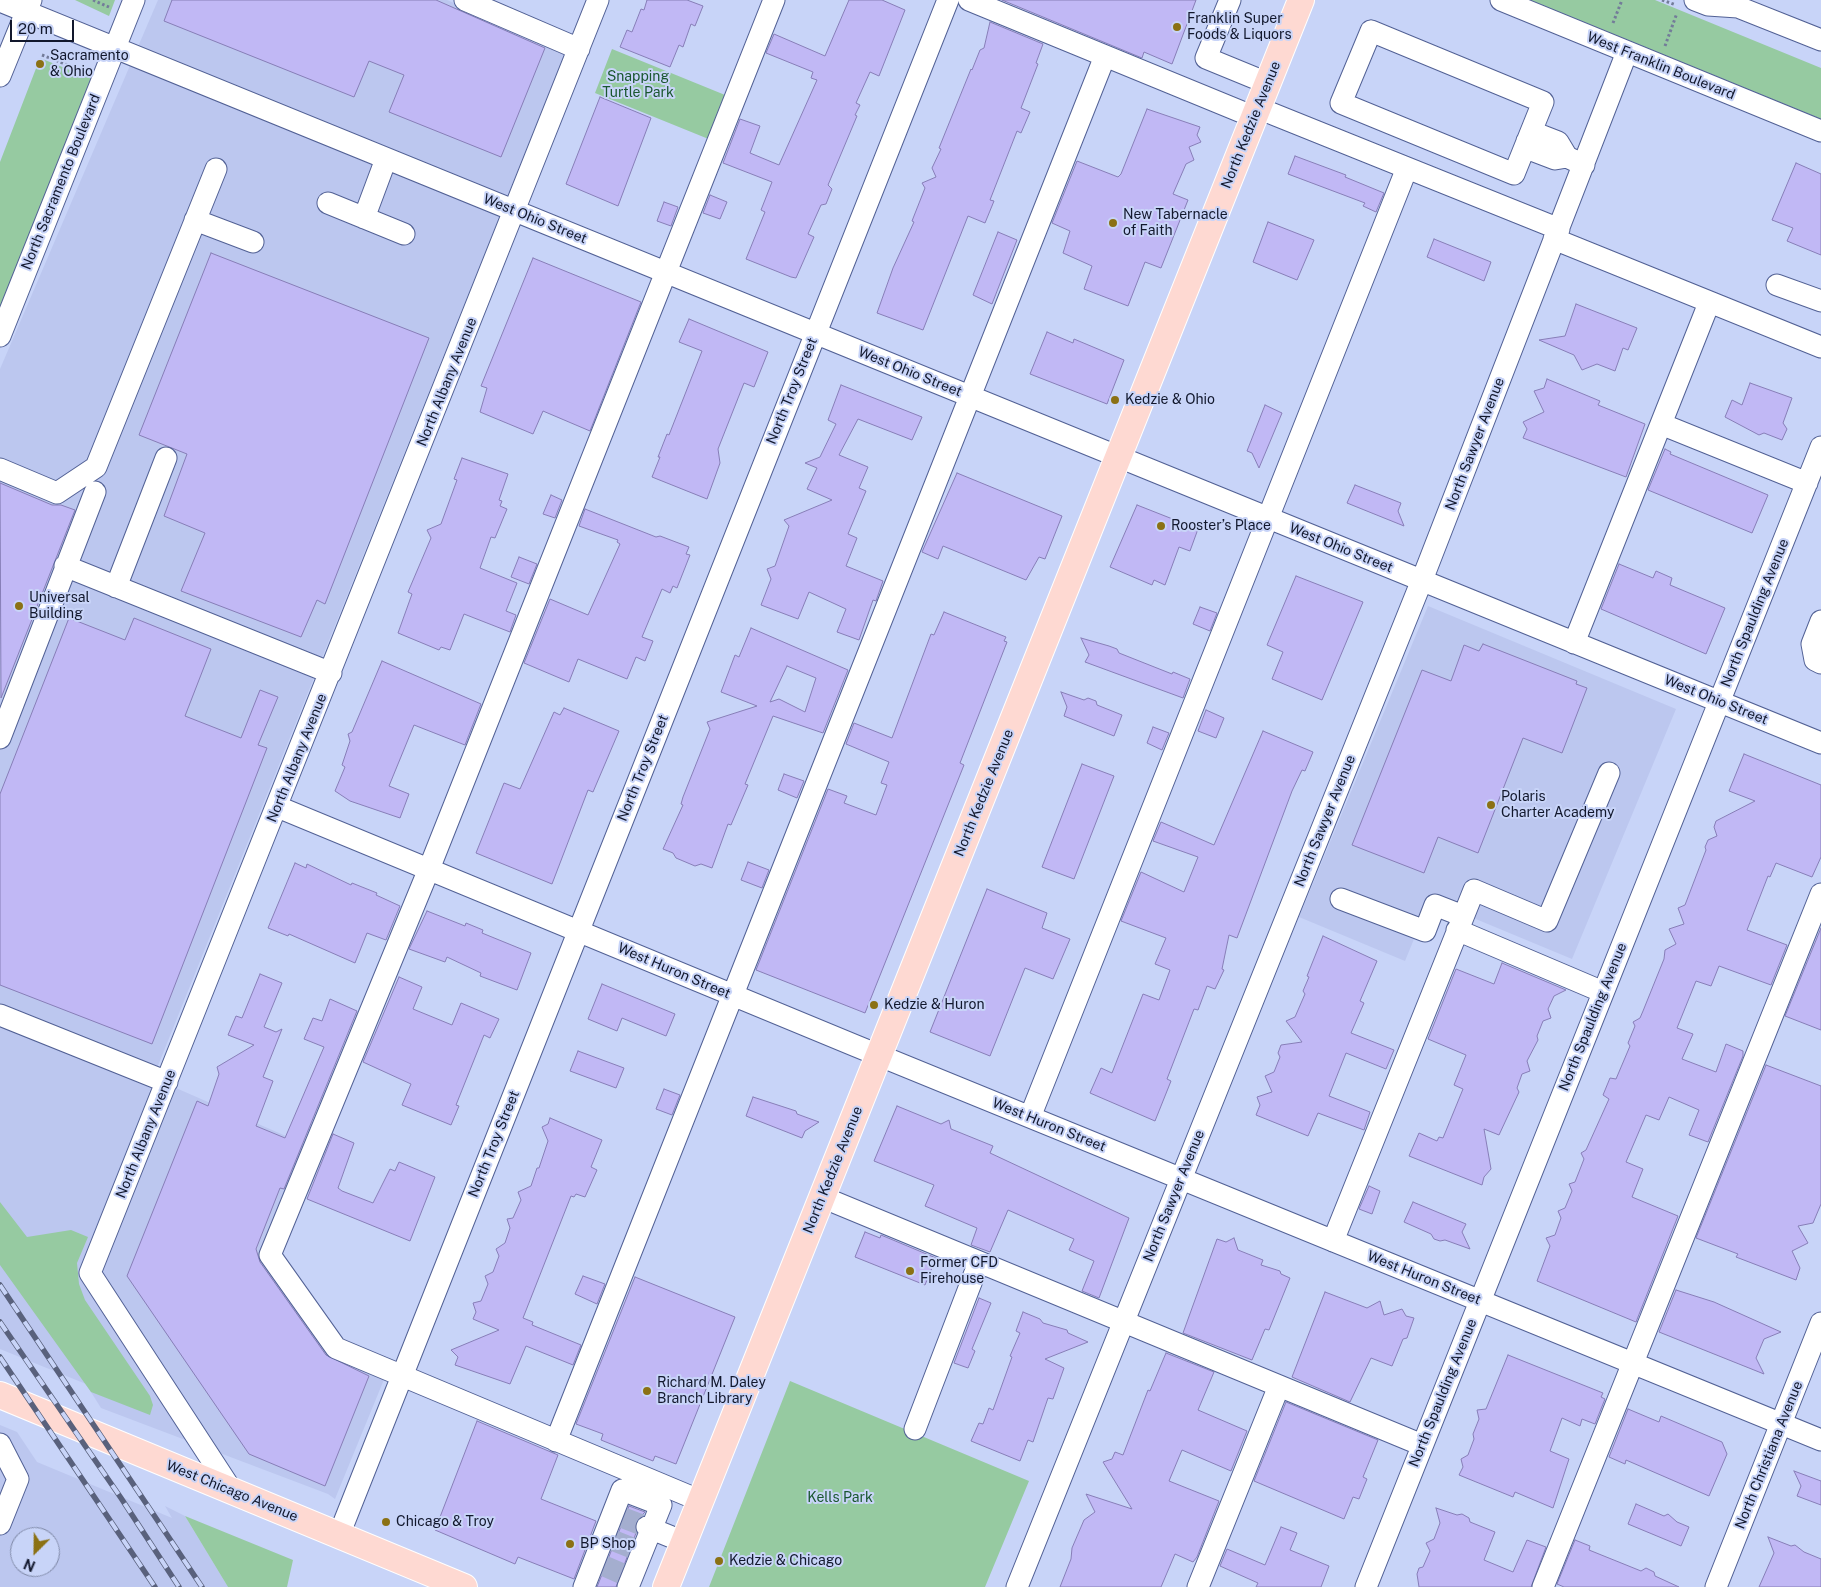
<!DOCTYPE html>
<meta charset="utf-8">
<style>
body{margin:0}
#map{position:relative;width:1821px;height:1587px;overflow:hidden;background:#c8d4f8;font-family:"Public Sans",sans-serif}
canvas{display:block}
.north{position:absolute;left:10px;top:1527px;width:50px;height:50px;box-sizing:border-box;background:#c8d4f8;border:1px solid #7f89a7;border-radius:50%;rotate:203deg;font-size:14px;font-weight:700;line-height:20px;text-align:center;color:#12182d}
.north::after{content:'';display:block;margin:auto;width:18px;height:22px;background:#8b7114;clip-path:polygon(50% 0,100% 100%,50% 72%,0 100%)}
.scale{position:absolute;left:10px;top:20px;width:64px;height:22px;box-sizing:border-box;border:2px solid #12182d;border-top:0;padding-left:6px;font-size:15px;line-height:18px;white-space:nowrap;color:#12182d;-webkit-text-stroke:4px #c8d4f8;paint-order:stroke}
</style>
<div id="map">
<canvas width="1821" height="1587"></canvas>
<div class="north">N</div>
<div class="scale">20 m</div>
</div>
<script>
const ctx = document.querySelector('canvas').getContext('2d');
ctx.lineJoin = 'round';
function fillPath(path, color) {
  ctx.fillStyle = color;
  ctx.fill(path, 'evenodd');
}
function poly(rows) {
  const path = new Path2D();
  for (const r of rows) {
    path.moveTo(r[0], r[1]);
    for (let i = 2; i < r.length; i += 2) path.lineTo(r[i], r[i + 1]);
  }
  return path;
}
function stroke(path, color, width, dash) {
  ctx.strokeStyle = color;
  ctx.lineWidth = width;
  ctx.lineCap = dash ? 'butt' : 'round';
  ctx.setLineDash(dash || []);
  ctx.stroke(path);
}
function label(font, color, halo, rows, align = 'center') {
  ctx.font = font + ' "Public Sans",sans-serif';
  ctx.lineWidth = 4;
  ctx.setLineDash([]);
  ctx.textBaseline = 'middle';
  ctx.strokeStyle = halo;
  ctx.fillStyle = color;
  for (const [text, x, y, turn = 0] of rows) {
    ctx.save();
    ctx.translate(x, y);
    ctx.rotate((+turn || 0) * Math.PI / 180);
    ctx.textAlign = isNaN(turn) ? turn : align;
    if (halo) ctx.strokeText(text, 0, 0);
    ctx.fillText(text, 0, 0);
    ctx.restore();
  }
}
const built = poly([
 [158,0,447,0,566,51,153,1078,311,1147,268,1252,332,1351,385,1377,335,1499,328,1494,101,1408,86,1384,0,1349,0,369],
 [1428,606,1676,709,1572,959,1430,900,1405,961,1299,917],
 [0,1425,17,1432,37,1462,172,1518,165,1506,185,1516,228,1587,0,1587],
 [20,1537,50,1537,50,1567,20,1567]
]);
const green = poly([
 [75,0,115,0,109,16],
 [1530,0,1655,0,1821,68,1821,119],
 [612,49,730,97,711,140,595,93],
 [40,58,92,79,0,309,0,162],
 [0,1202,27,1237,71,1230,88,1237,77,1263,79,1284,85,1300,150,1396,153,1405,150,1415,91,1392,0,1265],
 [790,1381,1029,1481,985,1587,709,1587],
 [185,1516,293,1560,287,1587,228,1587]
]);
const building = poly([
 [172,0,436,0,545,48,501,157,389,112,404,75,369,61,354,97,164,21,172,0],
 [647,0,687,0,703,6,695,26,691,24,683,47,679,45,670,67,620,47,627,30,632,32,641,9,644,10,647,0],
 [849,0,882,0,905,10,879,76,870,72,856,103,860,105,855,115,857,116,828,185,832,189,826,204,821,205,808,234,814,237,796,278,791,277,746,259,765,212,761,210,772,182,723,163,740,119,760,126,750,153,779,165,817,80,811,78,813,72,766,53,774,34,825,56,849,0],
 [1002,0,1196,0,1172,64,1144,52,1142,58,1002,0],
 [990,22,1043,44,1036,63,1038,64,1021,108,1030,112,1021,133,1017,131,990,200,994,201,985,223,968,216,923,330,877,313,893,268,914,222,912,221,925,188,922,183,936,177,932,168,941,149,939,148,971,69,972,70,980,50,984,48,990,22],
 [600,97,651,118,618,206,566,184,600,97],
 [1147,109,1200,127,1197,135,1201,142,1189,147,1194,160,1186,164,1173,194,1188,200,1161,268,1145,262,1128,306,1084,289,1092,266,1063,253,1070,231,1052,223,1077,161,1118,177,1121,174,1147,109],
 [1295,156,1346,175,1345,177,1384,193,1376,212,1363,206,1365,203,1288,174,1295,156],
 [1796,163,1821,174,1821,255,1787,241,1793,228,1772,220,1796,163],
 [710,195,727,202,720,219,703,213,710,195],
 [664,202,678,207,671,226,657,221,664,202],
 [1268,222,1314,240,1297,280,1253,262,1268,222],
 [998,232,1017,240,992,304,973,295,998,232],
 [1434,239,1491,262,1484,281,1427,257,1434,239],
 [211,253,429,338,325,604,317,600,301,637,181,591,205,533,164,516,187,454,139,435,211,253],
 [533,258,641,302,590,431,543,411,533,434,480,412,487,388,481,386,533,258],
 [1576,304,1637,328,1628,350,1623,348,1615,371,1597,364,1582,370,1574,355,1539,340,1565,336,1576,304],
 [689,319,768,352,754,387,744,383,718,449,720,463,707,499,652,477,660,457,658,457,667,434,669,435,702,351,679,342,689,319],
 [1047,332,1073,343,1074,339,1124,360,1107,404,1030,374,1047,332],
 [1547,379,1600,401,1598,405,1645,424,1626,477,1523,438,1527,429,1523,422,1544,412,1534,391,1544,388,1547,379],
 [1750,383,1792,398,1783,423,1787,429,1782,440,1764,433,1759,435,1725,417,1732,400,1742,405,1750,383],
 [841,385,922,417,912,440,858,419,839,455,868,467,859,488,866,491,848,534,857,538,846,566,883,581,876,601,873,600,859,640,837,632,846,609,809,592,798,619,761,605,771,579,767,569,775,566,789,526,784,520,832,500,807,489,817,468,805,463,820,457,836,424,828,420,841,385],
 [1265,405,1282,413,1259,468,1252,453,1247,451,1265,405],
 [1665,449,1671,452,1670,454,1768,495,1752,533,1648,490,1665,449],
 [462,458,508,474,499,500,502,501,500,506,507,509,495,538,491,537,480,568,517,583,506,611,516,615,510,632,464,614,450,650,441,647,439,650,398,633,412,594,408,592,431,538,427,530,441,524,457,480,454,479,462,458],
 [957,473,1062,516,1045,559,1039,557,1026,580,943,546,938,559,922,552,957,473],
 [0,483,52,505,61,505,75,510,1,698,0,483],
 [1355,485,1401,503,1398,511,1404,526,1347,503,1355,485],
 [551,495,562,500,555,518,543,514,551,495],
 [1137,505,1198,529,1190,551,1179,547,1165,585,1154,580,1152,585,1110,567,1137,505],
 [585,509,656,537,660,536,689,547,686,554,690,555,677,588,673,586,670,593,662,589,642,637,653,641,645,661,636,657,627,679,578,659,569,682,524,663,550,599,588,615,620,544,617,542,618,540,579,526,585,509],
 [519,557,537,564,529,584,511,577,519,557],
 [1619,564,1653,578,1656,571,1672,578,1670,585,1725,608,1706,654,1601,609,1619,564],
 [1296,576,1363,602,1322,700,1272,679,1283,652,1267,645,1296,576],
 [1200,607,1217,613,1210,631,1193,624,1200,607],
 [944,612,1006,637,1004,641,1007,642,960,763,964,765,865,1013,756,970,828,789,847,796,844,803,876,815,887,785,881,783,889,762,846,744,854,723,892,738,931,634,934,635,944,612],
 [69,618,125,640,134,618,211,649,185,716,241,738,260,690,278,697,258,745,267,748,152,1044,0,985,0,794,69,618],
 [751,628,848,670,823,733,773,716,745,784,748,785,731,825,728,824,712,868,701,864,695,866,676,858,673,853,663,849,683,805,681,804,683,797,710,729,707,722,757,706,721,692,735,655,739,657,751,628],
 [787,666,816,678,805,712,779,699,770,702,787,666],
 [1081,638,1109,646,1117,649,1119,653,1172,674,1173,672,1190,679,1183,698,1085,662,1089,655,1081,638],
 [1483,644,1577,681,1576,684,1587,688,1562,753,1523,738,1478,853,1438,837,1424,873,1352,845,1422,670,1451,681,1464,645,1479,651,1483,644],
 [382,661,481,704,465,745,414,725,389,786,409,794,400,818,350,801,335,791,345,767,342,765,350,741,348,734,352,732,382,661],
 [1061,692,1084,700,1088,698,1096,701,1097,705,1122,715,1114,736,1064,716,1067,707,1061,692],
 [564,708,619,731,593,792,588,790,552,884,476,853,504,783,520,789,554,712,560,715,564,708],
 [1206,710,1224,718,1216,738,1198,731,1206,710],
 [1153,727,1169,733,1162,750,1147,743,1153,727],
 [1263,731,1313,752,1305,771,1302,770,1292,791,1237,938,1229,935,1222,969,1224,970,1215,989,1207,986,1198,1010,1194,1009,1167,1079,1171,1081,1155,1121,1090,1093,1101,1068,1112,1073,1143,994,1159,1000,1170,970,1155,964,1166,938,1121,921,1141,872,1184,892,1198,857,1153,841,1161,822,1214,845,1263,731],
 [1744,754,1821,785,1821,857,1812,877,1776,863,1770,877,1768,876,1747,930,1787,945,1771,985,1719,966,1711,986,1696,981,1677,1028,1693,1034,1682,1059,1716,1072,1726,1044,1743,1051,1743,1056,1708,1142,1689,1135,1699,1110,1669,1097,1659,1120,1646,1115,1626,1162,1643,1169,1632,1197,1678,1216,1636,1322,1537,1281,1550,1246,1546,1238,1555,1235,1561,1218,1558,1211,1565,1208,1572,1191,1569,1184,1575,1182,1584,1159,1581,1153,1586,1150,1609,1099,1603,1095,1610,1078,1616,1079,1630,1046,1628,1043,1635,1026,1633,1022,1640,1018,1643,1011,1664,959,1665,950,1676,944,1669,929,1684,924,1678,908,1685,905,1706,850,1705,847,1708,840,1717,836,1714,827,1716,821,1755,801,1729,791,1744,754],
 [1082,764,1114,776,1074,879,1042,867,1082,764],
 [784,774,804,781,797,798,778,790,784,774],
 [748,862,769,870,762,888,741,880,748,862],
 [295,863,306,868,307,864,351,885,352,883,377,893,376,895,400,906,386,940,367,933,355,963,289,934,288,936,268,928,295,863],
 [987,889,1047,913,1042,928,1070,939,1053,979,1025,968,990,1056,930,1032,987,889],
 [427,911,465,926,466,923,483,930,482,933,531,953,517,990,480,976,481,973,447,957,445,962,409,949,427,911],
 [1821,928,1821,1030,1785,1016,1821,928],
 [1323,936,1377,961,1360,1001,1364,1003,1351,1033,1394,1050,1386,1069,1346,1053,1329,1096,1370,1112,1364,1130,1318,1113,1308,1136,1256,1115,1260,1105,1257,1097,1272,1092,1265,1076,1274,1072,1280,1057,1278,1053,1281,1045,1302,1042,1286,1021,1295,1017,1305,994,1303,991,1309,977,1307,976,1323,936],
 [1502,963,1566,990,1554,996,1548,1009,1551,1018,1543,1021,1537,1036,1538,1040,1527,1061,1530,1071,1522,1074,1517,1088,1519,1092,1499,1135,1484,1129,1491,1169,1484,1177,1482,1185,1409,1156,1419,1133,1437,1141,1439,1137,1443,1138,1463,1089,1454,1085,1466,1055,1428,1039,1456,969,1494,984,1502,963],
 [260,974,282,983,264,1027,276,1032,282,1029,263,1077,273,1081,256,1126,285,1138,324,1047,304,1039,313,1018,322,1021,330,999,357,1011,284,1189,280,1188,256,1249,260,1262,326,1355,369,1376,325,1486,249,1454,127,1276,197,1101,208,1106,219,1074,217,1067,254,1045,228,1035,236,1016,242,1018,260,974],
 [399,977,422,987,413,1009,452,1025,461,1003,499,1019,490,1038,484,1035,456,1105,459,1106,451,1125,402,1105,411,1084,363,1062,399,977],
 [602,984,675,1014,666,1036,622,1018,617,1031,588,1019,602,984],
 [578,1051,624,1068,616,1088,570,1071,578,1051],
 [1766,1065,1821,1086,1821,1204,1813,1223,1798,1226,1808,1243,1792,1251,1800,1268,1796,1280,1736,1257,1738,1254,1696,1238,1766,1065],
 [664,1089,680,1095,672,1115,656,1109,664,1089],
 [753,1097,796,1111,797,1114,819,1122,805,1131,802,1138,746,1116,753,1097],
 [897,1106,941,1124,949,1120,951,1129,993,1146,990,1153,1129,1218,1099,1298,1082,1291,1094,1261,1069,1250,1074,1239,1008,1210,990,1252,971,1245,977,1228,925,1206,934,1185,874,1161,897,1106],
 [550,1118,602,1140,591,1167,597,1170,585,1197,576,1194,574,1197,571,1196,523,1318,533,1322,532,1325,581,1345,573,1365,526,1346,510,1384,455,1365,458,1357,451,1350,499,1330,473,1319,476,1312,473,1303,481,1301,488,1284,485,1276,493,1272,499,1256,496,1249,505,1243,510,1228,507,1219,513,1218,521,1200,518,1192,531,1186,537,1168,539,1168,548,1141,542,1127,548,1124,550,1118],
 [333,1134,354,1143,338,1188,342,1191,373,1203,390,1169,395,1171,399,1162,435,1177,410,1241,307,1199,333,1134],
 [1369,1186,1380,1191,1372,1214,1359,1209,1369,1186],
 [1413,1202,1466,1224,1462,1232,1470,1249,1445,1240,1440,1241,1434,1239,1431,1234,1404,1222,1413,1202],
 [865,1232,880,1238,881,1235,936,1258,925,1285,855,1257,865,1232],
 [1234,1238,1238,1250,1263,1260,1261,1265,1280,1271,1281,1274,1290,1278,1269,1330,1265,1329,1252,1360,1183,1333,1217,1239,1226,1242,1234,1238],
 [583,1276,605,1284,597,1304,575,1294,583,1276],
 [635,1277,735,1317,676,1464,655,1456,653,1461,601,1440,603,1434,576,1424,635,1277],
 [1676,1290,1714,1302,1781,1332,1764,1339,1756,1358,1764,1374,1659,1332,1676,1290],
 [1325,1292,1367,1308,1380,1301,1384,1315,1402,1309,1406,1316,1414,1318,1407,1338,1403,1339,1392,1366,1371,1358,1350,1402,1292,1377,1325,1292],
 [979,1298,991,1303,972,1349,975,1351,968,1368,954,1363,979,1298],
 [1023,1312,1040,1319,1043,1323,1067,1330,1068,1333,1088,1342,1045,1359,1064,1368,1053,1399,1048,1398,1033,1442,1028,1440,1020,1461,971,1441,979,1423,983,1424,989,1408,993,1410,1012,1357,1010,1356,1020,1333,1016,1331,1023,1312],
 [1166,1353,1214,1372,1198,1410,1247,1431,1231,1471,1182,1450,1169,1481,1219,1501,1197,1557,1193,1562,1175,1554,1161,1587,1060,1587,1071,1559,1072,1548,1084,1520,1095,1512,1086,1494,1132,1509,1103,1462,1112,1459,1115,1452,1123,1455,1148,1390,1150,1391,1166,1353],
 [1508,1355,1603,1393,1601,1397,1605,1399,1595,1424,1582,1419,1580,1426,1562,1418,1550,1451,1569,1459,1553,1508,1515,1492,1513,1497,1459,1475,1463,1467,1461,1459,1468,1455,1474,1439,1473,1434,1479,1419,1477,1410,1486,1409,1508,1355],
 [1286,1402,1378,1440,1363,1477,1367,1479,1359,1499,1353,1497,1344,1519,1254,1481,1286,1402],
 [1628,1409,1659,1422,1661,1416,1722,1442,1727,1454,1709,1496,1626,1460,1625,1464,1609,1457,1628,1409],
 [477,1421,558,1455,541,1499,596,1521,574,1579,518,1557,515,1564,435,1530,477,1421],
 [1794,1471,1821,1481,1821,1505,1797,1496,1801,1486,1794,1471],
 [1636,1504,1664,1516,1668,1514,1677,1522,1689,1527,1681,1546,1628,1524,1636,1504],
 [629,1506,645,1512,635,1523,636,1533,616,1587,597,1587,629,1506],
 [1436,1508,1457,1515,1462,1514,1469,1518,1470,1522,1495,1532,1484,1560,1513,1572,1527,1540,1546,1547,1531,1587,1419,1587,1417,1574,1419,1568,1423,1567,1430,1551,1426,1543,1434,1539,1440,1523,1436,1508],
 [1281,1527,1297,1533,1290,1550,1329,1566,1321,1587,1256,1587,1258,1583,1220,1566,1227,1549,1265,1565,1281,1527],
 [1768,1537,1791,1546,1795,1545,1804,1552,1821,1559,1821,1587,1759,1587,1774,1553,1768,1537],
 [1575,1540,1590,1546,1589,1550,1641,1571,1646,1568,1654,1572,1655,1576,1679,1587,1564,1587,1557,1584,1575,1540]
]);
const minorTunnel = poly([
 [621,1517,647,1527],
 [612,1540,637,1550],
 [602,1565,627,1576]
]);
const path = poly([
 [93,0,109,7],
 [1662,0,1676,5],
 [1613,23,1622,0],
 [1665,46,1677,13],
 [42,55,83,71]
]);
const minor = poly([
 [465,0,579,49],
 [969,0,1254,117],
 [1230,0,1206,58,1267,83],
 [1501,0,1821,131],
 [1695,0,1708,5,1738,7,1821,40],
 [0,1,1821,743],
 [1371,31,1543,102,1514,174,1341,103,1371,31],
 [0,76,31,0],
 [1258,108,1559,229],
 [1567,157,1558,142,1540,135,1527,141,1534,151,1555,159,1567,157,1584,165],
 [328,203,404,234],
 [364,218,386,159],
 [195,220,253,242],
 [1554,239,1821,347],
 [1777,285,1821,301],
 [0,336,134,0],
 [1661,424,1807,483],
 [0,469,57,493,96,467,216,169],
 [65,566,331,673],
 [116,587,166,458],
 [1821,621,1812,644,1815,660,1821,663],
 [1574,643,1709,303],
 [0,738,95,492],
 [278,807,856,1046,1821,1440],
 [1341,899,1425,931,1435,905,1463,916],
 [1457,930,1603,992],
 [0,1015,167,1082],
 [1030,1117,1407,168],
 [822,1197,1422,1445],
 [1333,1241,1474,890,1547,921,1609,773],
 [915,1429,979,1262],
 [556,1441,1105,56],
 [0,1444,18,1479,0,1524],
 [232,1491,90,1273,598,0],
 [701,1501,336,1348,270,1255,429,869,774,0],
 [647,1527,684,1542],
 [339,1535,948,0],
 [584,1587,622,1490,661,1505,628,1587],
 [1017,1587,1422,580,1627,52],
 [1198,1587,1279,1386],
 [1366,1587,1821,447],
 [1543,1587,1821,894],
 [1716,1587,1821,1323]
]);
const major = poly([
 [0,1395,464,1587],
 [666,1587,1301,0]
]);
const rail = poly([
 [0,1285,202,1587],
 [0,1322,121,1498,179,1587],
 [0,1357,155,1587]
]);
const markers = [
 [1177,27,5,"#8b7114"],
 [40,64,5,"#8b7114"],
 [1113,223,5,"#8b7114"],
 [1115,400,5,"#8b7114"],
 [1161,526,5,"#8b7114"],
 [19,606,5,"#8b7114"],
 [1491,805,5,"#8b7114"],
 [874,1005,5,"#8b7114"],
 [910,1271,5,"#8b7114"],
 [647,1391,5,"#8b7114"],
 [386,1522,5,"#8b7114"],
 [570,1544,5,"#8b7114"],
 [719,1561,5,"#8b7114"]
];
const poiNames = [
 ["Franklin Super",1187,19],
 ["Foods & Liquors",1187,35],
 ["Sacramento",50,56],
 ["& Ohio",50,72],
 ["New Tabernacle",1123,215],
 ["of Faith",1123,231],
 ["Kedzie & Ohio",1125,400],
 ["Rooster’s Place",1171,526],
 ["Universal",29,598],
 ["Building",29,614],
 ["Polaris",1501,797],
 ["Charter Academy",1501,813],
 ["Kedzie & Huron",884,1005],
 ["Former CFD",920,1263],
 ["Firehouse",920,1279],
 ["Richard M. Daley",657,1383],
 ["Branch Library",657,1399],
 ["Chicago & Troy",396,1522],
 ["BP Shop",580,1544],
 ["Kedzie & Chicago",729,1561]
];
const streetNames = [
 ["West Franklin Boulevard",1661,66,22],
 ["North Kedzie Avenue",1251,125,-68],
 ["North Sacramento Boulevard",61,182,-68],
 ["West Ohio Street",535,219,22],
 ["West Ohio Street",910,372,22],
 ["North Albany Avenue",447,382,-68],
 ["North Troy Street",792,391,-68],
 ["North Sawyer Avenue",1475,444,-69],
 ["West Ohio Street",1341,548,22],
 ["North Spaulding Avenue",1755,613,-68],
 ["West Ohio Street",1716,700,22],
 ["North Albany Avenue",297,758,-68],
 ["North Troy Street",643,768,-68],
 ["North Kedzie Avenue",984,793,-68],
 ["North Sawyer Avenue",1325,821,-68],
 ["West Huron Street",674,971,23],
 ["North Spaulding Avenue",1593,1017,-68],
 ["West Huron Street",1049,1125,22],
 ["North Albany Avenue",146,1134,-68],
 ["North Troy Street",494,1144,-68],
 ["North Kedzie Avenue",833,1170,-68],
 ["North Sawyer Avenue",1174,1196,-68],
 ["West Huron Street",1424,1278,22],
 ["North Spaulding Avenue",1443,1393,-68],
 ["North Christiana Avenue",1769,1455,-68],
 ["West Chicago Avenue",232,1491,22]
];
const parkNames = [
 ["Snapping",638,77],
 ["Turtle Park",638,93],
 ["Kells Park",840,1498]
];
fillPath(built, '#bcc7ef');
fillPath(green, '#96caa1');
fillPath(building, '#c1b8f5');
stroke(building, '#877eb7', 1);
stroke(minorTunnel, '#a4aecf', 21, [21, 11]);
stroke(minor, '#526195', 23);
stroke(major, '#fff', 28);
stroke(path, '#737c99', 3, [2.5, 2.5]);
stroke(minor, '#fff', 21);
stroke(major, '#fed9d2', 26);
stroke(rail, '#59617c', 5.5);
stroke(rail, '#c8d4f8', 4, [11]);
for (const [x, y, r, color] of markers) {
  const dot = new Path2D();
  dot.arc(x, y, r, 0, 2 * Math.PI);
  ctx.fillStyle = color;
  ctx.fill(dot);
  stroke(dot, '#c8d4f8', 2);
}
label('14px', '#12182d', '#c8d4f8', poiNames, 'left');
label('14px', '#12182d', '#c8d4f8', streetNames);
label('14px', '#1a572f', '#c8d4f8', parkNames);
</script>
